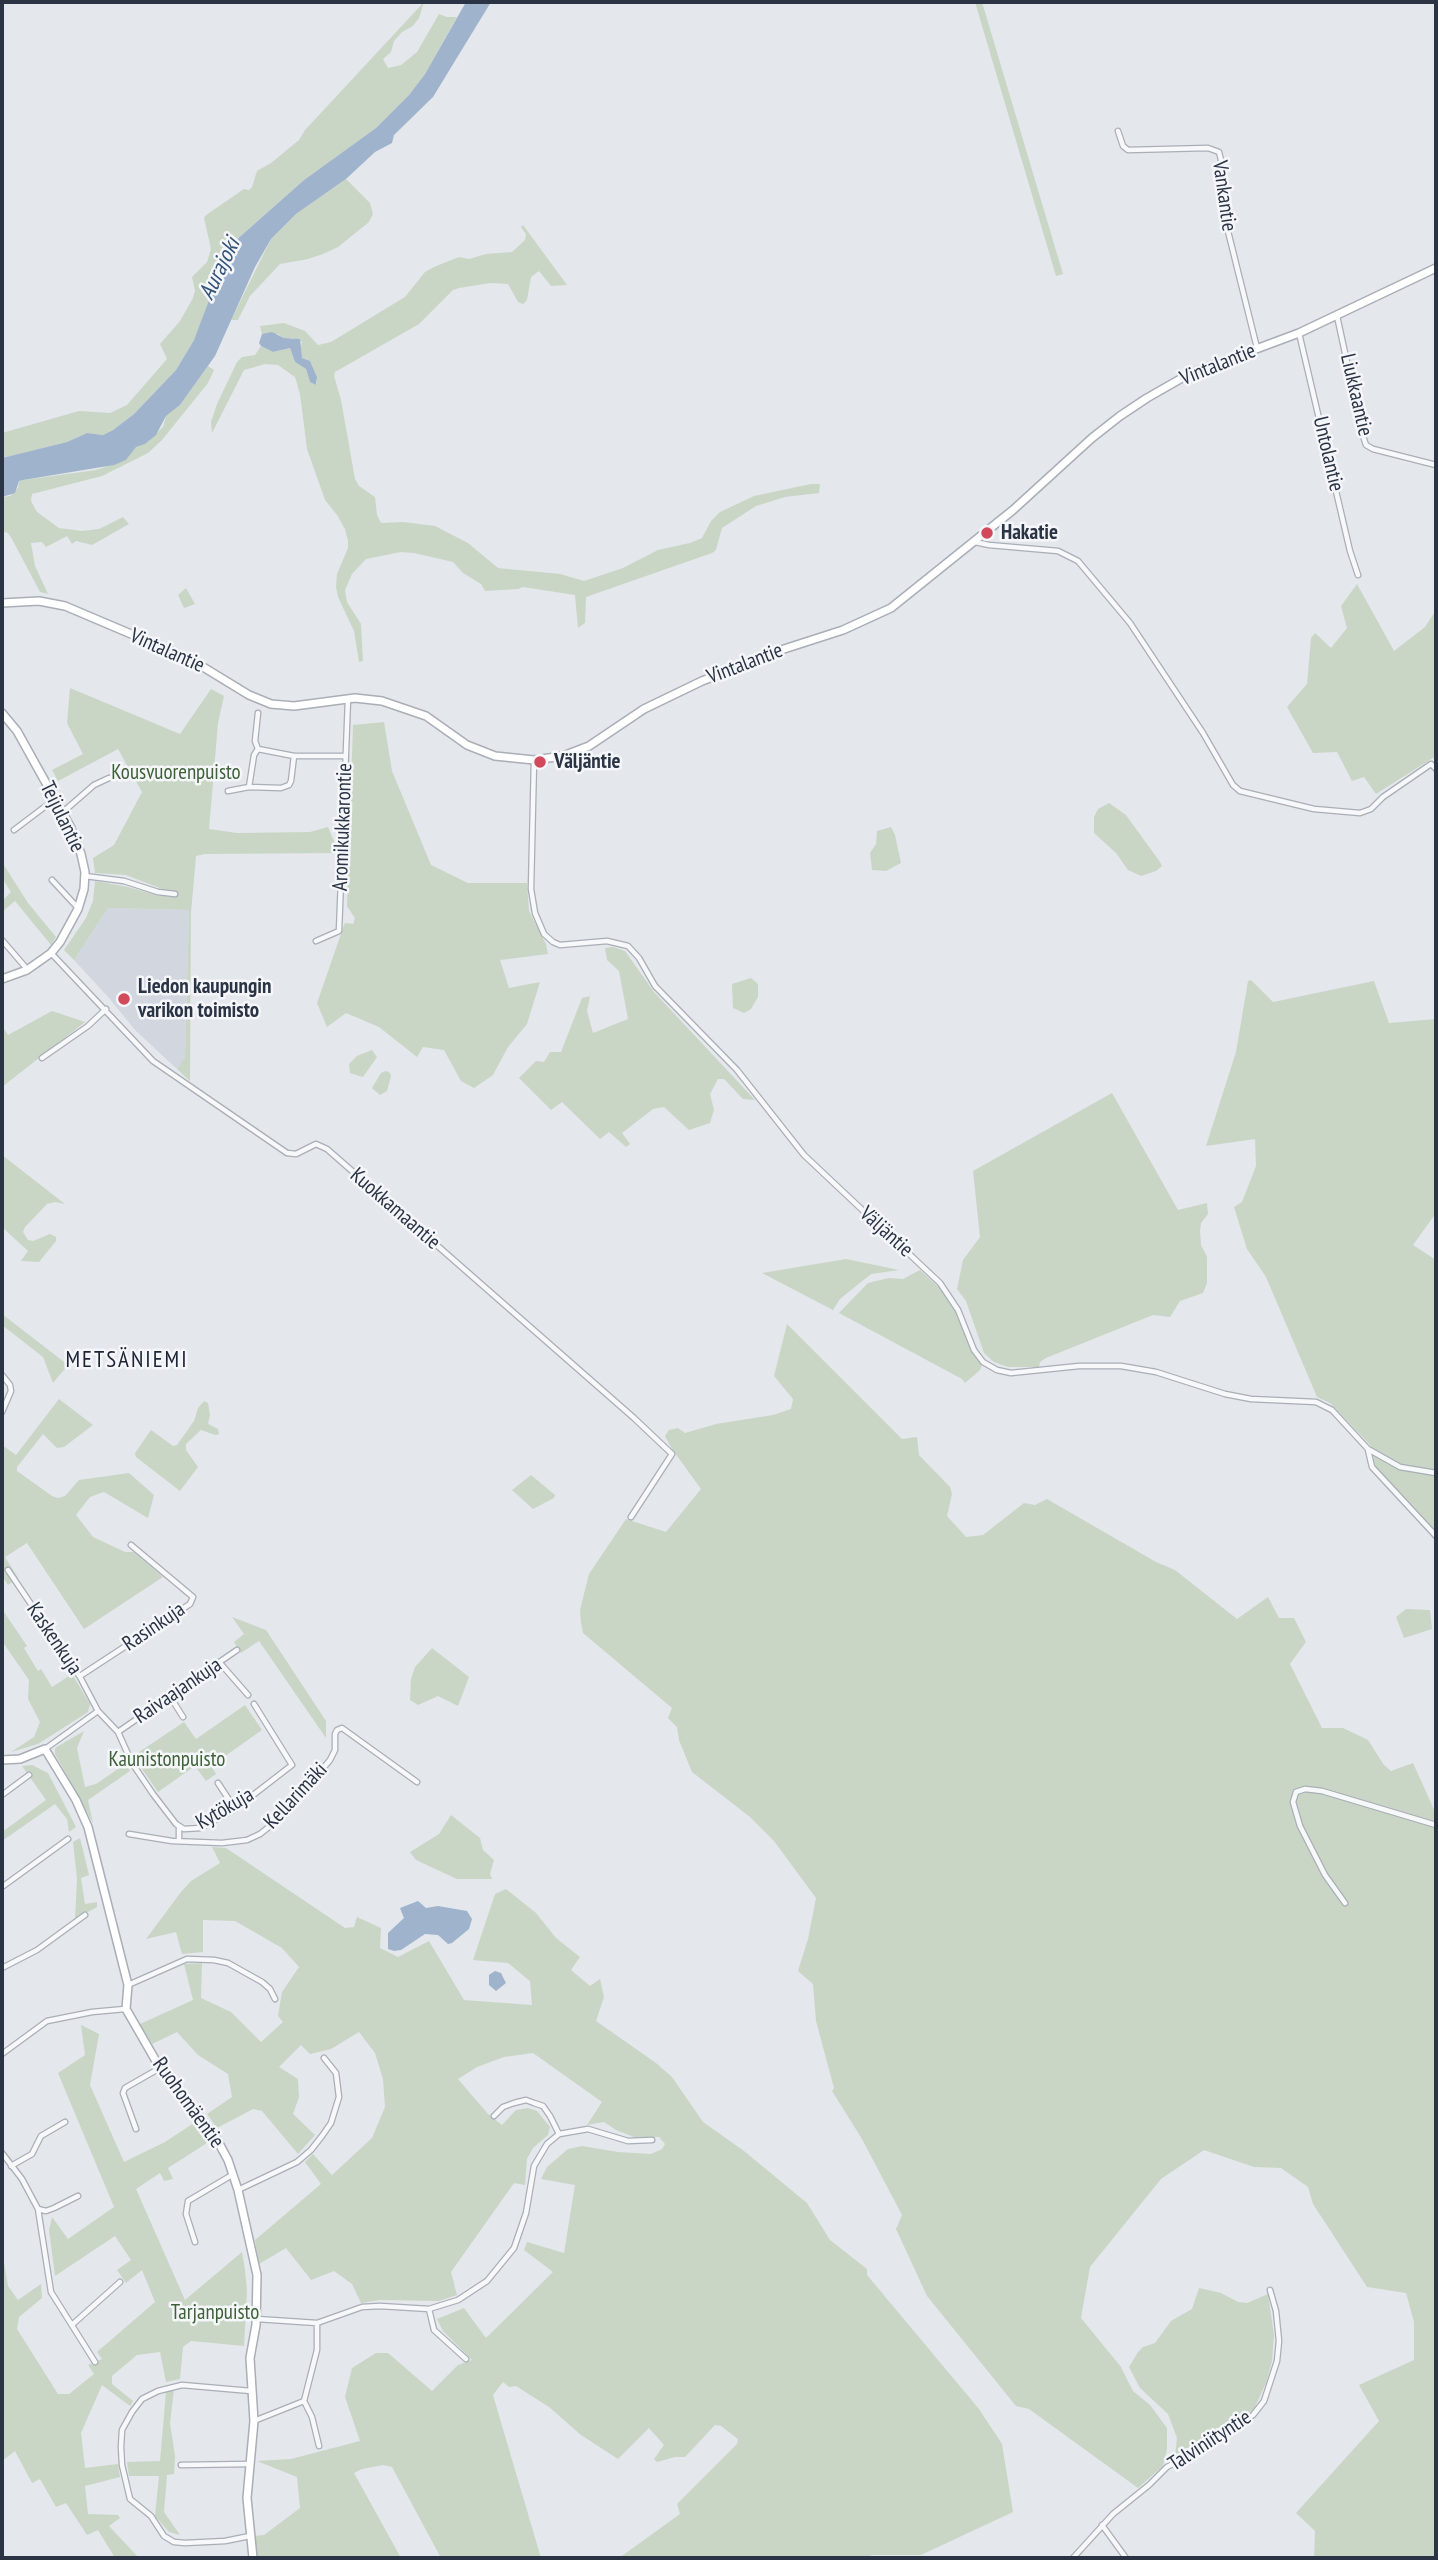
<!DOCTYPE html>
<meta charset="utf-8">
<style>
body{margin:0}
#map{position:relative;width:1438px;height:2560px;overflow:hidden;background:#e4e7ec;font-family:"PT Sans Narrow",sans-serif}
canvas{display:block}
.frame{position:absolute;inset:0;border:4px solid #2b3445;pointer-events:none}
</style>
<div id="map">
<canvas width="1438" height="2560"></canvas>
<div class="frame"></div>
</div>
<script>
const ctx = document.querySelector('canvas').getContext('2d');
ctx.lineJoin = 'round';
function fillPath(path, color) {
  ctx.fillStyle = color;
  ctx.fill(path, 'evenodd');
}
function poly(rows) {
  const path = new Path2D();
  for (const r of rows) {
    path.moveTo(r[0], r[1]);
    for (let i = 2; i < r.length; i += 2) path.lineTo(r[i], r[i + 1]);
  }
  return path;
}
function stroke(path, color, width, dash) {
  ctx.strokeStyle = color;
  ctx.lineWidth = width;
  ctx.lineCap = dash ? 'butt' : 'round';
  ctx.setLineDash(dash || []);
  ctx.stroke(path);
}
function label(font, color, halo, rows, align = 'center') {
  ctx.font = font + ' "PT Sans Narrow",sans-serif';
  ctx.lineWidth = 5;
  ctx.setLineDash([]);
  ctx.textBaseline = 'middle';
  ctx.strokeStyle = halo;
  ctx.fillStyle = color;
  for (const [text, x, y, turn = 0] of rows) {
    ctx.save();
    ctx.translate(x, y);
    ctx.rotate((+turn || 0) * Math.PI / 180);
    ctx.textAlign = isNaN(turn) ? turn : align;
    if (halo) ctx.strokeText(text, 0, 0);
    ctx.fillText(text, 0, 0);
    ctx.restore();
  }
}
const built = poly([
 [108,908,189,910,185,1057,177,1069,135,1030,109,998,74,960]
]);
const green = poly([
 [424,2,419,18,413,26,402,32,394,41,391,52,383,59,388,68,401,65,417,52,439,14,447,17,457,17,425,74,409,95,376,128,304,180,234,242,229,259,194,340,176,370,134,414,113,430,103,435,87,433,67,442,2,458,2,433,79,411,110,413,127,405,167,359,160,344,180,321,193,298,195,291,192,277,207,262,211,249,204,218,206,215,244,189,249,190,252,187,257,171,271,163,299,140,305,130],
 [975,2,982,2,1063,274,1056,276],
 [346,179,370,203,373,214,369,222,338,247,323,254,308,259,280,264,250,296,238,320,231,320,271,239,296,214],
 [523,225,567,285,551,286,539,271,531,277,527,300,523,304,518,302,508,284,490,283,459,288,453,290,419,324,335,372,334,376,341,400,355,479,359,486,375,497,377,515,381,523,403,522,435,526,468,543,498,568,560,574,584,581,623,568,658,550,690,543,702,538,711,521,720,512,754,496,811,484,820,484,819,493,785,497,756,506,722,528,716,550,712,553,586,597,585,623,578,628,575,595,523,587,518,589,485,591,481,584,463,573,453,562,414,553,401,552,366,559,352,574,345,590,347,602,361,624,363,661,359,662,354,631,338,597,336,587,337,574,348,548,348,541,345,529,337,515,325,500,307,449,300,394,295,377,278,365,265,364,244,370,212,433,211,422,217,404,237,362,242,357,255,355,261,346,273,352,290,348,295,362,306,369,310,382,316,385,317,383,317,377,310,361,302,358,299,352,302,342,293,338,284,338,278,334,262,334,260,326,284,323,305,331,318,345,331,342,405,297,425,272,434,267,459,257,469,259,486,254,512,252,525,240,526,234,521,227],
 [208,366,214,370,208,383,162,440,148,453,102,476,32,494,31,501,37,512,59,528,82,531,99,529,123,517,129,524,92,545,76,541,72,544,67,536,46,547,42,542,31,543,35,566,48,594,40,592,12,539,8,533,2,531,2,497,10,496,18,488,19,481,23,480,96,470,126,460,136,446,145,444,163,427,166,416,180,405],
 [1357,584,1394,651,1425,627,1436,610,1436,756,1376,794,1364,777,1352,781,1337,752,1313,753,1287,707,1307,684,1311,638,1315,633,1331,648,1347,628,1341,606],
 [186,588,195,604,184,608,178,595],
 [70,688,180,734,211,689,224,696,218,723,209,829,237,833,310,832,328,827,339,853,205,854,196,856,191,913,190,1081,177,1069,185,1057,189,910,108,908,74,960,64,950,86,918,93,901,95,881,128,887,160,896,162,889,126,875,95,873,93,858,114,845,142,792,118,749,58,781,52,770,83,754,67,723],
 [384,722,392,771,431,865,468,883,527,883,529,911,546,944,548,954,500,960,509,988,540,982,527,1024,508,1047,493,1075,474,1088,461,1081,444,1050,423,1047,417,1057,379,1027,346,1013,327,1027,317,1003,343,928,345,923,353,924,355,918,347,906,353,725],
 [1109,803,1126,815,1160,862,1162,866,1156,871,1141,876,1128,870,1116,853,1094,833,1094,817,1098,809],
 [891,827,895,835,901,863,886,871,872,870,870,853,876,844,877,831],
 [2,862,28,903,56,937,51,945,15,901,2,912,2,901,11,892,2,878],
 [613,947,625,951,654,992,755,1100,743,1099,724,1079,718,1079,710,1094,714,1110,710,1123,689,1130,664,1107,653,1109,622,1133,630,1144,626,1147,609,1132,600,1139,562,1102,551,1110,519,1078,536,1061,544,1062,550,1052,561,1052,582,998,590,996,587,1011,593,1033,628,1019,619,971,607,960,605,948],
 [751,978,758,984,758,997,751,1009,744,1013,733,1008,732,984],
 [1251,980,1273,1002,1374,981,1389,1023,1436,1019,1436,1213,1413,1245,1436,1260,1436,1542,1421,1522,1378,1478,1371,1446,1330,1403,1317,1397,1266,1277,1247,1249,1234,1207,1242,1202,1256,1166,1255,1139,1206,1146,1236,1052,1248,981],
 [52,1011,85,1022,2,1087,2,1026,8,1035],
 [372,1050,377,1057,363,1077,350,1073,349,1064,357,1056],
 [386,1071,390,1073,391,1076,387,1091,380,1095,372,1088,381,1073],
 [1112,1093,1178,1210,1207,1203,1208,1214,1201,1223,1200,1231,1201,1245,1207,1257,1207,1283,1203,1293,1180,1301,1170,1317,1153,1315,1046,1358,1040,1362,1039,1367,1008,1367,994,1362,984,1353,966,1301,957,1289,963,1260,980,1237,973,1171],
 [2,1155,65,1204,55,1202,47,1204,25,1227,23,1232,28,1240,33,1241,50,1234,56,1237,56,1241,39,1262,21,1261,28,1251,3,1228],
 [846,1259,899,1270,871,1274,840,1299,833,1310,762,1273],
 [920,1270,945,1293,957,1313,976,1357,982,1365,980,1370,965,1383,962,1379,839,1313,868,1283,889,1278,903,1279],
 [2,1314,68,1365,53,1383,43,1357,2,1325],
 [787,1324,902,1439,917,1437,919,1455,950,1487,952,1494,947,1516,966,1537,983,1535,1024,1503,1035,1505,1047,1499,1156,1562,1175,1570,1237,1619,1268,1597,1279,1618,1294,1618,1306,1642,1290,1664,1322,1728,1343,1728,1368,1740,1384,1765,1391,1771,1413,1763,1436,1814,1436,2558,1314,2558,1315,2531,1296,2513,1379,2421,1359,2385,1414,2360,1414,2322,1406,2293,1367,2287,1313,2204,1308,2187,1281,2168,1254,2167,1204,2150,1161,2179,1090,2267,1081,2318,1121,2367,1133,2391,1150,2405,1167,2428,1167,2449,1163,2466,1138,2488,1029,2409,1016,2406,927,2296,896,2229,902,2215,862,2139,832,2091,834,2088,816,2021,813,1984,798,1971,808,1939,816,1898,774,1841,750,1817,692,1772,679,1740,677,1727,668,1718,672,1708,583,1633,581,1623,580,1610,589,1574,626,1519,666,1532,701,1489,672,1449,665,1436,669,1430,678,1428,685,1433,716,1424,773,1415,791,1409,793,1399,774,1376],
 [59,1399,93,1425,64,1447,57,1448,43,1434,17,1467,17,1471,52,1496,58,1498,65,1496,79,1480,129,1473,154,1495,148,1518,104,1492,90,1497,76,1515,93,1537,125,1552,134,1552,163,1577,84,1629,27,1543,5,1557,18,1578,8,1585,2,1576,2,1445,16,1455],
 [204,1401,208,1403,210,1415,208,1424,218,1429,219,1434,215,1435,201,1430,186,1444,186,1450,198,1467,180,1491,136,1457,135,1453,151,1430,173,1446,177,1445,194,1421,198,1408],
 [531,1475,555,1495,554,1498,533,1509,512,1490],
 [2,1609,27,1646,24,1648,38,1671,41,1669,52,1687,72,1674,90,1704,88,1712,38,1744,11,1752,34,1737,40,1722,28,1699,29,1680,2,1641],
 [1406,1609,1430,1610,1432,1629,1404,1638,1396,1617],
 [232,1617,266,1630,326,1721,326,1738,259,1641,241,1653,234,1642,244,1634],
 [432,1648,469,1677,458,1706,438,1696,418,1705,410,1700,411,1679,415,1667],
 [245,1705,262,1730,211,1766,216,1774,206,1781,195,1766,158,1792,133,1756,184,1722,196,1739],
 [84,1731,77,1748,85,1787,96,1784,125,1764,130,1771,88,1800,93,1823,55,1754,55,1748],
 [32,1765,48,1773,76,1827,69,1832,67,1819,55,1804,2,1841,2,1832,46,1800,22,1766],
 [451,1815,480,1838,483,1850,494,1860,490,1874,492,1879,457,1879,416,1860,410,1852,439,1834],
 [80,1838,89,1875,81,1878,85,1904,97,1902,97,1907,75,1919,77,1879,73,1842],
 [212,1847,226,1848,345,1928,354,1927,357,1917,381,1928,380,1948,398,1957,429,1941,464,2000,532,2005,530,1981,508,1963,473,1960,495,1894,506,1889,536,1913,556,1938,580,1957,571,1970,590,1986,600,1979,604,1997,596,2021,656,2063,672,2077,703,2122,744,2151,807,2203,830,2240,867,2269,867,2275,979,2409,1002,2444,1013,2512,921,2555,872,2555,865,2558,619,2558,680,2514,677,2504,737,2444,738,2439,721,2426,715,2425,685,2457,675,2457,657,2462,654,2459,664,2445,649,2428,618,2459,581,2435,549,2407,516,2386,509,2387,503,2382,493,2395,541,2558,441,2558,392,2467,383,2465,362,2469,354,2473,401,2558,256,2558,254,2536,264,2535,300,2508,297,2477,257,2461,291,2459,360,2441,345,2397,352,2368,376,2353,388,2353,432,2391,458,2365,472,2360,443,2331,437,2319,464,2308,486,2338,553,2272,524,2250,527,2242,564,2253,575,2185,541,2179,547,2167,568,2149,582,2146,618,2152,651,2154,662,2149,665,2144,659,2137,634,2137,616,2130,604,2122,587,2125,602,2102,533,2053,504,2057,477,2067,458,2079,488,2114,502,2125,516,2110,528,2108,537,2111,550,2127,548,2135,533,2148,527,2159,525,2185,514,2183,451,2272,457,2295,439,2301,380,2300,361,2303,352,2284,334,2271,311,2280,286,2248,259,2264,255,2240,321,2184,305,2162,313,2154,332,2175,372,2138,385,2107,383,2079,375,2053,359,2032,331,2049,310,2054,301,2045,279,2067,298,2079,299,2097,293,2114,315,2135,298,2154,262,2111,253,2109,217,2128,207,2114,232,2097,228,2074,198,2055,177,2032,152,2044,140,2024,193,2000,184,1964,202,1963,201,1998,231,2012,261,2042,283,2022,278,2016,282,1992,299,1967,282,1948,235,1921,203,1920,203,1952,182,1954,176,1932,146,1939,181,1892,191,1881,220,1863],
 [81,2025,99,2034,90,2085,124,2162,165,2142,194,2123,207,2143,168,2168,173,2179,164,2181,160,2173,136,2189,185,2300,242,2252,245,2270,247,2291,244,2346,191,2341,183,2347,180,2379,166,2382,160,2352,137,2355,112,2376,112,2384,133,2401,130,2406,102,2385,81,2433,85,2468,118,2464,120,2477,85,2486,88,2514,118,2515,120,2518,109,2526,139,2558,115,2558,98,2530,87,2535,66,2503,56,2507,40,2479,32,2483,15,2451,2,2461,2,2250,8,2286,18,2300,41,2284,42,2298,19,2317,17,2329,58,2394,69,2394,94,2374,88,2365,102,2359,97,2352,155,2302,142,2270,126,2283,117,2270,131,2260,115,2236,55,2276,49,2230,52,2217,68,2239,114,2207,58,2073,85,2055],
 [1199,2288,1221,2293,1238,2302,1247,2303,1268,2294,1274,2335,1272,2361,1266,2383,1254,2409,1218,2434,1175,2457,1177,2438,1168,2414,1140,2388,1129,2367,1138,2352,1143,2347,1155,2343,1171,2321,1192,2309],
 [174,2389,170,2423,175,2456,174,2474,167,2475,164,2512,180,2535,169,2532,155,2516,159,2476,129,2476,127,2462,160,2461,166,2392]
]);
const water = poly([
 [466,2,491,2,433,97,394,135,392,143,375,152,346,179,296,214,271,239,255,267,215,356,180,405,166,416,156,435,145,444,136,447,126,460,114,465,23,480,19,481,15,493,2,497,2,458,67,442,87,433,103,435,113,430,134,414,176,370,194,340,208,303,229,259,234,242,304,180,376,128,409,95,425,74],
 [272,332,284,338,300,339,302,358,310,361,317,377,316,385,310,382,306,369,295,362,290,348,273,352,261,346,259,343,262,334],
 [418,1901,426,1908,438,1906,467,1911,472,1919,469,1929,452,1943,448,1944,438,1935,425,1934,401,1950,394,1951,388,1949,388,1933,404,1918,400,1908],
 [495,1971,501,1973,506,1983,496,1991,489,1985,489,1975]
]);
const street = poly([
 [1118,131,1123,146,1128,150,1208,148,1219,152,1221,160,1220,199,1257,348],
 [1337,316,1363,436,1366,445,1373,449,1436,465],
 [1299,333,1350,551,1358,575],
 [975,542,989,545,1058,551,1078,561,1130,623,1203,733,1233,785,1240,791,1314,809,1360,813,1371,809,1383,797,1431,764,1436,769],
 [258,749,255,741,258,713],
 [294,756,258,749,254,755,249,787,281,788,289,785,291,781,294,756,346,756],
 [534,760,531,889,535,913,544,934,553,942,560,945,607,941,628,946,639,958,655,986,737,1070,804,1155,940,1283,958,1310,974,1350,983,1362,997,1370,1011,1373,1079,1366,1121,1366,1156,1372,1225,1394,1251,1399,1316,1402,1332,1410,1368,1449,1400,1467,1436,1473],
 [228,791,249,787],
 [63,812,94,785,109,778],
 [14,830,55,799],
 [85,876,124,881,158,892,175,894],
 [52,880,78,908],
 [2,940,27,969],
 [316,941,339,931,348,699],
 [51,953,153,1061,287,1153,296,1154,316,1144,327,1149,634,1418,672,1454,631,1517],
 [42,1058,88,1026,106,1009],
 [2,1375,10,1385,11,1391,2,1412],
 [1368,1450,1372,1467,1436,1536],
 [8,1570,80,1677,98,1711,118,1732,132,1763,153,1794,176,1824,184,1829,201,1828,235,1809,292,1765,254,1704],
 [220,1663,248,1695],
 [80,1676,190,1604,193,1597,131,1545],
 [171,1698,183,1717],
 [118,1732,237,1650],
 [45,1749,98,1711],
 [218,1783,235,1809],
 [2,1795,29,1775],
 [129,1834,172,1841,222,1843,247,1840,260,1834,284,1815,330,1760,335,1750,335,1734,337,1730,342,1728,417,1782],
 [179,1841,179,1826],
 [2,1887,68,1839],
 [1345,1903,1325,1875,1300,1826,1293,1802,1296,1792,1305,1789,1322,1791,1436,1825],
 [2,1968,37,1950,85,1915],
 [128,1985,187,1959,214,1960,228,1963,262,1982,270,1989,275,1999],
 [2,2054,47,2021,92,2012,125,2009],
 [494,2116,503,2107,514,2103,526,2100,534,2103,543,2106,550,2116,559,2134],
 [136,2129,123,2093,125,2088,160,2068],
 [2,2153,22,2179,38,2209,51,2292,95,2362],
 [11,2166,32,2154,41,2136,65,2122],
 [238,2190,297,2162,311,2150,322,2136,331,2123,339,2097,336,2073,324,2058],
 [38,2209,46,2211,54,2208,78,2196],
 [195,2242,186,2214,188,2201,232,2175],
 [429,2309,434,2330,466,2359],
 [257,2319,317,2323,362,2307,380,2306,429,2309,458,2300,487,2281,514,2248,526,2213,534,2166,547,2144,559,2134,588,2129,628,2141,652,2140],
 [317,2323,317,2350,304,2401,312,2417,319,2446],
 [73,2324,120,2282],
 [254,2421,304,2401],
 [181,2465,250,2464],
 [1102,2525,1126,2558],
 [250,2536,225,2541,185,2543,174,2542,164,2536,151,2516,130,2499,122,2465,121,2447,122,2430,132,2412,142,2399,158,2391,182,2385,251,2391],
 [1073,2558,1113,2514,1149,2485,1167,2467,1202,2449,1253,2415,1264,2401,1277,2361,1279,2341,1276,2311,1270,2290]
]);
const secondary = poly([
 [2,603,39,601,65,606,190,659,249,695,271,704,294,706,355,698,382,701,426,716,467,745,495,756,534,760,563,756,589,746,644,709,702,681,784,649,843,630,891,608,1013,510,1092,438,1120,416,1147,398,1189,374,1299,333,1436,268],
 [2,713,17,731,71,828,81,854,85,872,84,889,78,909,60,942,51,953,27,970,2,979],
 [2,1760,20,1759,45,1749,76,1800,88,1827,128,1985,126,2009,160,2068,215,2136,228,2160,238,2190,257,2275,256,2325,250,2358,254,2421,247,2498,253,2558]
]);
const markers = [
 [987,533,7,"#d1495b"],
 [540,762,7,"#d1495b"],
 [124,999,7,"#d1495b"]
];
const streetNames = [
 ["Vankantie",1224,196,82],
 ["Vintalantie",1218,365,-22],
 ["Liukkaantie",1356,395,77],
 ["Untolantie",1328,454,77],
 ["Vintalantie",167,651,24],
 ["Vintalantie",745,664,-21],
 ["Teijulantie",62,817,64],
 ["Aromikukkarontie",343,827,-88],
 ["Kuokkamaantie",395,1209,41],
 ["Väljäntie",886,1232,42],
 ["Rasinkuja",154,1627,-34],
 ["Kaskenkuja",54,1639,56],
 ["Raivaajankuja",178,1691,-34],
 ["Kellarimäki",296,1796,-47],
 ["Kytökuja",225,1809,-30],
 ["Ruohomäentie",188,2103,54],
 ["Talviniityntie",1210,2441,-33]
];
const poiNames = [
 ["Hakatie",1001,533],
 ["Väljäntie",554,762],
 ["Liedon kaupungin",138,987],
 ["varikon toimisto",138,1011]
];
const parkNames = [
 ["Kousvuorenpuisto",176,773],
 ["Kaunistonpuisto",167,1760],
 ["Tarjanpuisto",215,2313]
];
const waterNames = [
 ["Aurajoki",220,269,-64]
];
const neighbourhoodNames = [
 ["METSÄNIEMI",127,1360]
];
fillPath(built, '#d2d6de');
fillPath(green, '#c9d6c5');
fillPath(water, '#9fb4cc');
stroke(street, '#a9aeb7', 7);
stroke(secondary, '#a9aeb7', 10);
stroke(street, '#f7f8fa', 4.5);
stroke(secondary, '#fff', 7);
for (const [x, y, r, color] of markers) {
  const dot = new Path2D();
  dot.arc(x, y, r, 0, 2 * Math.PI);
  ctx.fillStyle = color;
  ctx.fill(dot);
  stroke(dot, '#f4f6f9', 2.5);
}
label('21px', '#2b3445', '#f4f6f9', streetNames);
label('bold 21px', '#2b3445', '#f4f6f9', poiNames, 'left');
label('21px', '#3f6138', '#f4f6f9', parkNames);
label('italic 23px', '#34527a', '#f4f6f9', waterNames);
ctx.letterSpacing = '2px';
label('23px', '#1d2536', '#f4f6f9', neighbourhoodNames);
ctx.letterSpacing = '0px';
</script>
